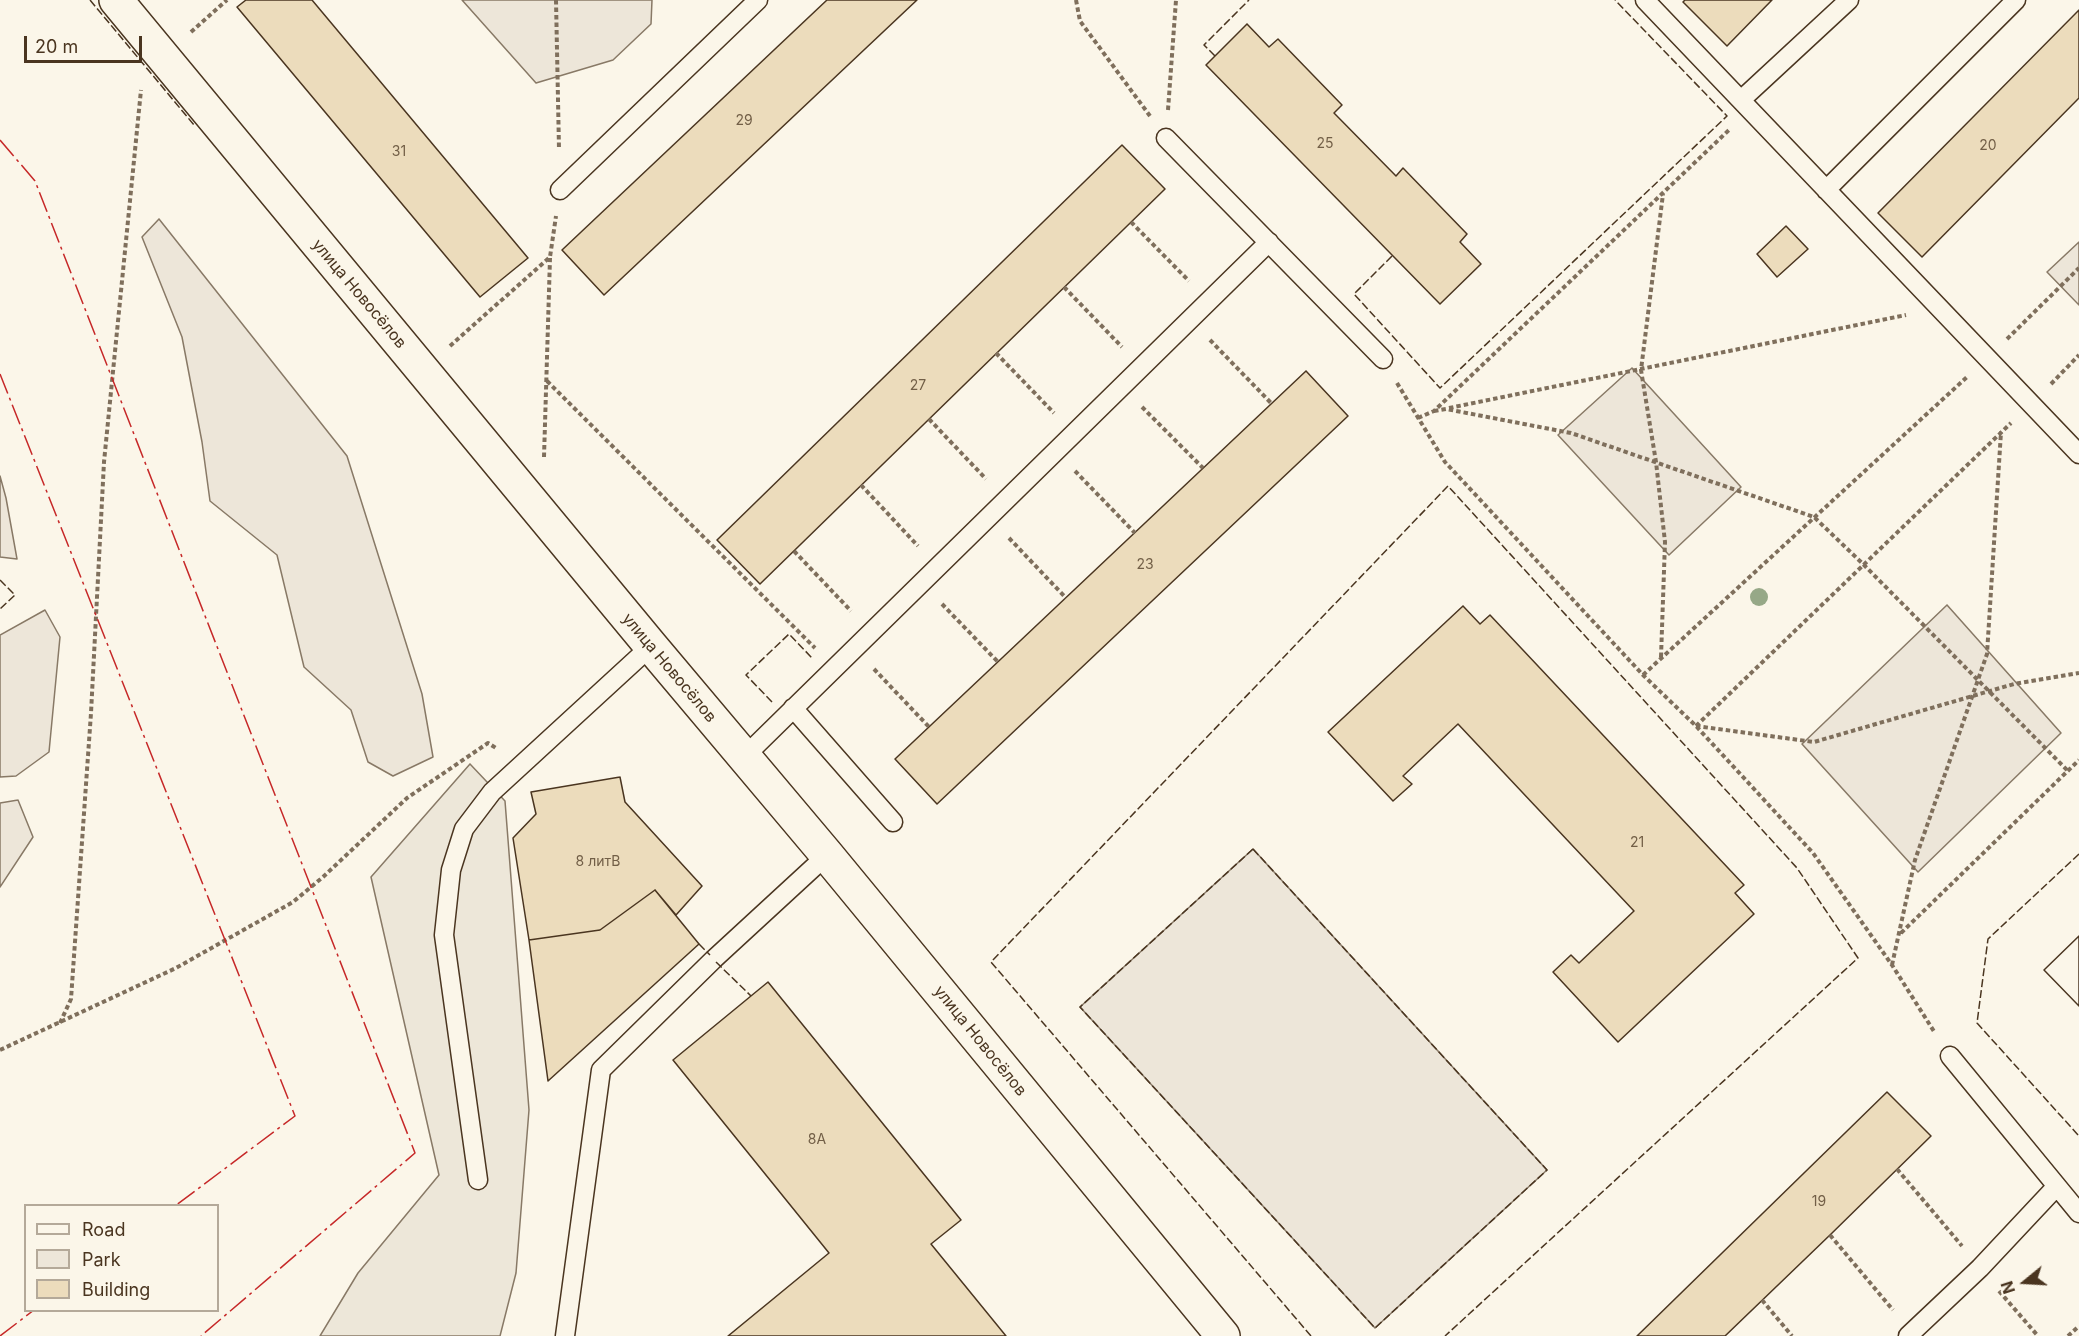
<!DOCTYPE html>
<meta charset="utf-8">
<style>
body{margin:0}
#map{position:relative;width:2079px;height:1336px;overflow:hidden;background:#fbf6e9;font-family:Inter,sans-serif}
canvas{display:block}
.legend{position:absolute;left:24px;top:1204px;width:195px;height:108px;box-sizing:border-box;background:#fbf6e9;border:2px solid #b4a999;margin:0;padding:8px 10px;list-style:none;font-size:18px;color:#4a3520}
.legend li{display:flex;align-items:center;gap:12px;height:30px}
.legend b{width:30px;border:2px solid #b4a999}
.north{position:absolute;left:1995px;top:1252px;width:60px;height:60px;-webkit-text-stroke:4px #fbf6e9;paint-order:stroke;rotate:252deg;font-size:16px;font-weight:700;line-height:24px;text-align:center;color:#4a3520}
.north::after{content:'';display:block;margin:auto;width:21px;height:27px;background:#4a3520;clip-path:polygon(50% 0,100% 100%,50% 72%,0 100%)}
.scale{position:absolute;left:24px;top:36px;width:118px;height:27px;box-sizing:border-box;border:3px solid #4a3520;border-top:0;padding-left:8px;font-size:18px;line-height:21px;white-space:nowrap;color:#4a3520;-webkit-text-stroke:4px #fbf6e9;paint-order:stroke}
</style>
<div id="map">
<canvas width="2079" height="1336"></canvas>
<ul class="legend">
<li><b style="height:8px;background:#fbf6e9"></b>Road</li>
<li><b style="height:16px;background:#ede6d9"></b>Park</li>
<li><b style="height:16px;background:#ecdcbc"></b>Building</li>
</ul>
<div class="north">N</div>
<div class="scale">20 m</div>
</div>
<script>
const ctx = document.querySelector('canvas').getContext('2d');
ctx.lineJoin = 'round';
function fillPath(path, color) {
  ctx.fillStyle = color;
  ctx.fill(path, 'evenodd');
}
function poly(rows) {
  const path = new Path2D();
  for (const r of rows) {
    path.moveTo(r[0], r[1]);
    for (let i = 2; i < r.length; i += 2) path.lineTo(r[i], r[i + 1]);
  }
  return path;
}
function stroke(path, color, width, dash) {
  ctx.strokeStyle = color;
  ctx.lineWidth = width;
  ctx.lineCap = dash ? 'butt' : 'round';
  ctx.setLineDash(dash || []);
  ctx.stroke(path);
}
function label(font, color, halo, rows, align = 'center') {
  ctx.font = font + ' Inter,sans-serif';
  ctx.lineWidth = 4.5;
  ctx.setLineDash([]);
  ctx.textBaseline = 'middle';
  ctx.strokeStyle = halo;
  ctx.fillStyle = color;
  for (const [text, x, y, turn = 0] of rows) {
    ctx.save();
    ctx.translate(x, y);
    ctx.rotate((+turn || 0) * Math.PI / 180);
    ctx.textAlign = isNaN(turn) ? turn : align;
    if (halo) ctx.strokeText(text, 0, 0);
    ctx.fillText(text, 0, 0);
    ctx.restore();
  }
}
const green = poly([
 [462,0,652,0,651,24,613,60,536,83,462,0],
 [159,219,347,456,422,694,433,757,393,776,368,762,351,710,304,667,277,555,210,501,202,442,182,337,142,237,159,219],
 [2079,242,2079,305,2047,272,2079,242],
 [1632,368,1741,487,1669,555,1558,435,1632,368],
 [0,476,6,498,17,559,0,557,0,476],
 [1947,605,2061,733,1918,872,1802,744,1947,605],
 [45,610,60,637,49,752,16,776,0,777,0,635,45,610],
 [18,800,33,837,0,887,0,803,18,800],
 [1253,849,1547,1170,1375,1328,1080,1007,1253,849]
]);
const parking = poly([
 [470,764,505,801,529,1110,516,1273,500,1336,320,1336,358,1273,439,1175,371,877,470,764]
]);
const building = poly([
 [246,0,312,0,528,258,480,297,237,7,246,0],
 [827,0,917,0,604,295,562,250,827,0],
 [1685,0,1772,0,1727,46,1683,2,1685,0],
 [2079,10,2079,98,1922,257,1878,213,2079,10],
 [1247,24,1269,47,1278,39,1342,105,1334,113,1396,176,1403,168,1467,234,1460,242,1481,264,1440,304,1206,65,1247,24],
 [1122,145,1165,189,760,584,717,540,1122,145],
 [1786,226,1808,249,1777,277,1757,254,1786,226],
 [1306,371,1348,416,937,804,895,759,1306,371],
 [1463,606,1480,624,1490,615,1744,885,1735,893,1754,914,1618,1042,1553,972,1571,955,1579,963,1634,911,1458,724,1403,776,1412,784,1393,801,1328,732,1463,606],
 [620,777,625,802,702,886,676,915,655,890,600,930,529,940,513,838,536,814,531,792,620,777],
 [655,890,699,944,548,1081,529,940,600,930,655,890],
 [2079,936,2079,1006,2044,970,2079,936],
 [2079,936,2079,1006,2044,970,2079,936],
 [768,982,961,1220,931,1244,1006,1336,728,1336,829,1253,673,1060,768,982],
 [1887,1092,1931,1136,1830,1235,1725,1336,1637,1336,1887,1092]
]);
const path = poly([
 [556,0,559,149],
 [1076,0,1080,21,1150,116],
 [191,32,227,0],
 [1168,110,1176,0],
 [1131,222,1189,281],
 [1064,287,1122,347],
 [2007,339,2079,268],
 [1210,340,1272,404],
 [450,346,550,257,556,216],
 [996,353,1054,413],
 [547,381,815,648],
 [1397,383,1445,462,1643,675,1696,726,1813,853,1892,965,1935,1033],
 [2051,384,2079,355],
 [1142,407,1203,468],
 [1449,408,1906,315],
 [1434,411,1446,409,1571,433,1814,517,1863,564,2068,771],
 [1418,418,1434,411,1730,129],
 [929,419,986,479],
 [544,457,550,258],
 [1075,471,1135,533],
 [861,485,918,546],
 [1009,538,1066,598],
 [794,551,851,611],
 [942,604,998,662],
 [1661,657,1665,542,1656,462,1641,370,1663,194],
 [874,669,929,727],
 [1643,675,1967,377],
 [1696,726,2011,423],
 [1696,726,1814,742,2014,684,2079,673],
 [1901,933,2079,760],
 [1892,965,1915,860,1987,654,2001,432],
 [60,1023,71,999,91,713,104,462,141,90],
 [0,1050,176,968,293,902,323,877,407,798,488,743,496,748],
 [1897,1169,1962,1246],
 [1830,1235,1893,1310],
 [1999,1291,2038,1336],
 [1762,1300,1792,1336],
 [2068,1336,2079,1326]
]);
const lane = poly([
 [1645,0,2079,454],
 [1741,100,1849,0],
 [1166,138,1383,359],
 [560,190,758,0],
 [1826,190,2016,0],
 [793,708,893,822],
 [744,757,1269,242],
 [1950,1056,2079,1213],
 [478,1180,444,935,451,870,464,829,492,792,651,646],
 [565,1336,601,1070,714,959,827,855],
 [1908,1336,1980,1268,2056,1187]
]);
const street = poly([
 [116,0,651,646,827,855,1223,1336]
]);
const fence = poly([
 [90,0,194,125],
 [1215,56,1204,45,1249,0],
 [1392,256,1354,294,1440,388,1727,116,1615,0],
 [0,580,15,595,0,609],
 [772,702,746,675,789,634,813,659],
 [1253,849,1547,1170,1375,1328,1080,1007,1253,849],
 [2079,854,1988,939,1977,1023,2079,1136],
 [699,944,710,955],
 [716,962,751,996],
 [1311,1336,991,962,1448,486,1797,868,1858,958,1445,1336]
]);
const power = poly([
 [0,140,35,181,415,1153,201,1336],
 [0,374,295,1116,175,1206],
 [0,1336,34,1310]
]);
const trees = [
 [1759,597]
];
const numberNames = [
 ["29",744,121],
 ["25",1325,144],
 ["20",1988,146],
 ["31",399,152],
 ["27",918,386],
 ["23",1145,565],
 ["21",1637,843],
 ["8 литВ",598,862],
 ["8А",817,1140],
 ["19",1819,1202]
];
const streetNames = [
 ["улица Новосёлов",359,294,50],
 ["улица Новосёлов",669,668,50],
 ["улица Новосёлов",980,1041,51]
];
fillPath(green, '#ede6d9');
stroke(green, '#887966', 1.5);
fillPath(parking, '#ede7d9');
stroke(parking, '#887966', 1.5);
fillPath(building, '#ecdcbc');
stroke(building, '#4a3520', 1.5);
stroke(lane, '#4a3520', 21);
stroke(street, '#4a3520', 36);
stroke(path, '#7f6f5c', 4, [4.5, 3]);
stroke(lane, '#fbf6e9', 18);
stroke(street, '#fbf6e9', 33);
stroke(fence, '#4a3520', 1.5, [8, 3]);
stroke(power, '#c62828', 1.5, [21, 4.5, 3, 4.5]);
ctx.fillStyle = '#96a887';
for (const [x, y] of trees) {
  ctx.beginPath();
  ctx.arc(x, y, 9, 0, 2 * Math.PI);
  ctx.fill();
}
label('14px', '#725f47', null, numberNames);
label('16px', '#4a3520', '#fbf6e9', streetNames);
</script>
